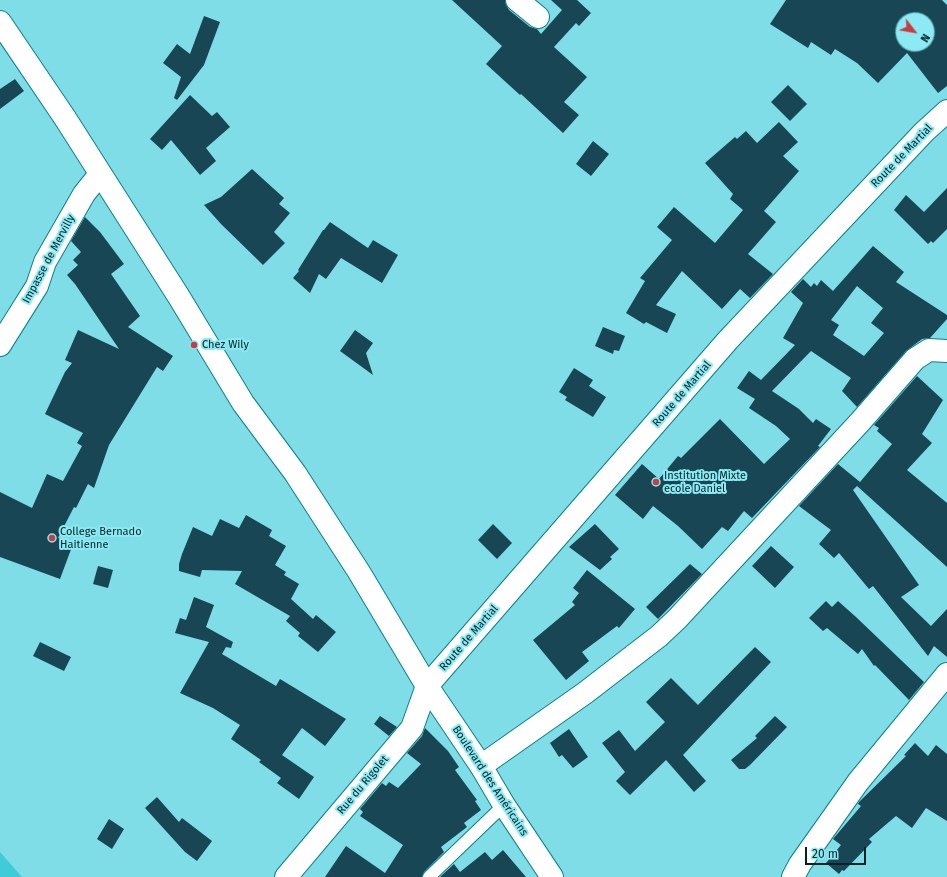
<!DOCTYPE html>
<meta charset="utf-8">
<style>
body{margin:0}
#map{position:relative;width:947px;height:877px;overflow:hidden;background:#7edde6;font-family:"Fira Sans",sans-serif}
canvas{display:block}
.north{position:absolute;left:895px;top:12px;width:40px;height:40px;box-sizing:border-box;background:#8beaf3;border:1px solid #559aa1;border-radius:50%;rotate:121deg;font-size:11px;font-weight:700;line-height:16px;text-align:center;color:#032225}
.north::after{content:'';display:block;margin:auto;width:14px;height:18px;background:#cb3b3f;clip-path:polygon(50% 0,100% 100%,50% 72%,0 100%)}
.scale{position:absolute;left:805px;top:847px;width:61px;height:18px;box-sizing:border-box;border:2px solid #032225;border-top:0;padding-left:5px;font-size:12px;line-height:14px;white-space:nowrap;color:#032225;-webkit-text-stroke:3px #8beaf3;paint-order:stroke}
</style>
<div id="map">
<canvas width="947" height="877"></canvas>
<div class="north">N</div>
<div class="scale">20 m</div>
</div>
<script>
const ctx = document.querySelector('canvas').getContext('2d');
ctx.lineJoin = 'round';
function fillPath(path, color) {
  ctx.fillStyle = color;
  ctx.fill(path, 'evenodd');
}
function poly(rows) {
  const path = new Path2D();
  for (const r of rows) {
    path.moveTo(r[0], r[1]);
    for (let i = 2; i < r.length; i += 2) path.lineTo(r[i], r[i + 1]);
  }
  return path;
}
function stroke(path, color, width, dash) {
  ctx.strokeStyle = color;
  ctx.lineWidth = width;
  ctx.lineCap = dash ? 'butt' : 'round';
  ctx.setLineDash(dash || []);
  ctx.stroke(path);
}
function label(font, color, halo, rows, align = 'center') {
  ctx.font = font + ' "Fira Sans",sans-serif';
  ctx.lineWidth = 4;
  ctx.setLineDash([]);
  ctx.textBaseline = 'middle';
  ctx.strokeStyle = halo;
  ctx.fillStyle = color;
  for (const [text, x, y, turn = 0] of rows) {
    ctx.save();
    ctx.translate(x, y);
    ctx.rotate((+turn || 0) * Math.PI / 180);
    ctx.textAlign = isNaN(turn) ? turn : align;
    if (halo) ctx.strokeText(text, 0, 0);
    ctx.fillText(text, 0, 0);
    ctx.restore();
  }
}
const green = poly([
 [0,852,22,877,0,877]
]);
const building = poly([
 [452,0,505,0,506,5,509,10,530,27,537,29,541,34,562,10,551,0,577,0,591,13,579,26,576,23,554,47,587,77,564,102,579,115,563,133,521,94,520,95,486,64,502,46],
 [786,0,942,0,947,5,947,86,938,93,907,53,878,83,857,63,835,49,831,55,811,42,808,48,770,24],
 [903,20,927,20,927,44,903,44],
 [204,16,220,22,204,65,177,100,174,98,181,77,163,63,177,44,190,54],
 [15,79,24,91,0,109,0,89],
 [788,85,807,104,790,121,771,102],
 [190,95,212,116,217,112,230,127,206,148,216,161,200,175,171,140,162,150,150,139],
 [779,122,798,142,783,156,799,171,764,211,776,222,748,254,773,274,750,298,740,289,722,309,682,271,656,305,676,314,667,333,646,322,644,324,626,313,645,281,640,278,672,240,657,227,674,207,715,243,743,210,730,199,733,194,705,163,735,137,737,139,746,131,757,143],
 [593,141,609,154,591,176,576,164],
 [252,169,284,198,279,204,290,213,274,232,285,243,263,265,221,224,204,205,221,197],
 [947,188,947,229,933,243,931,241,928,244,894,210,906,195,924,212],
 [85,217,100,232,124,264,111,274,140,316,128,327,173,356,163,371,157,367,109,445,94,488,88,484,76,508,74,507,58,538,73,544,60,579,0,557,0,492,32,508,47,474,63,481,82,446,77,443,83,433,45,414,65,372,72,363,65,360,78,330,119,349,75,284,67,275,78,265,73,260,81,252,71,241],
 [330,222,368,248,373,240,398,255,382,283,341,258,326,279,319,274,310,293,293,278,299,271,298,270,323,230,324,230],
 [873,246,904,272,896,282,947,315,947,319,930,338,922,339,906,351,857,407,842,391,851,378,811,351,772,391,799,409,813,423,816,419,831,429,818,446,820,447,752,518,744,511,728,531,722,527,702,549,678,526,653,506,643,519,615,495,642,464,659,479,678,456,681,458,720,419,764,464,790,439,776,426,749,408,755,399,737,388,749,371,761,380,795,345,783,338,803,303,791,292,803,279,811,287,814,283,817,286,821,280,833,291],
 [857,286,883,308,871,323,884,333,864,356,833,335,839,325,831,320],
 [603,327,625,336,619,351,614,350,613,354,595,346],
 [355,330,373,343,366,353,373,375,340,351],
 [574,368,593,380,589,386,606,397,593,417,565,400,567,397,559,392],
 [917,376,943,400,922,434,932,443,907,470,947,503,947,567,857,486,853,490,919,585,901,597,931,626,947,609,947,657,934,646,928,656,873,586,869,589,839,553,834,558,819,544,831,530,799,506,838,464,860,482,892,444,877,431,879,428,874,425],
 [246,515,272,530,269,536,286,546,275,565,286,572,284,575,299,584,291,599,313,619,316,615,336,632,318,652,298,636,300,633,286,621,290,616,235,584,242,571,202,570,200,577,179,571,179,564,182,554,193,527,212,536,220,519,239,528],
 [493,524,512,543,497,559,478,540],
 [595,524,619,549,610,557,612,559,600,570,569,547],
 [771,546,794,567,775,588,752,566],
 [690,564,702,574,658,619,646,607],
 [98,566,113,570,108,588,93,584],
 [587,570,635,609,619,628,617,626,582,652,589,661,566,680,533,640,575,605,572,602,579,593,573,588],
 [194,597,214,605,206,627,233,642,231,648,226,647,222,654,276,686,280,679,346,719,325,746,302,728,282,755,314,777,299,799,277,783,281,778,259,762,261,760,231,739,240,725,213,708,180,693,209,642,175,633,180,618,186,620],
 [826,601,832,607,838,601,856,617,924,682,909,700,875,665,874,666,862,649,858,654,827,628,823,631,809,618],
 [40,642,71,657,64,671,33,656],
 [755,647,771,662,683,755,706,781,694,792,666,760,630,795,616,781,625,772,602,743,619,730,635,751,665,722,646,702,671,678,698,705],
 [380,716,397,727,389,736,374,724],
 [775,716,787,727,750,765,745,769,739,769,731,760,757,738,755,736],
 [425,728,448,751,459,767,455,770,477,800,475,801,481,810,464,823,467,827,441,847,444,852,424,872,422,877,325,877,346,846,385,873,403,845,360,816,363,812,360,809,382,783,386,786,389,782,398,788,421,764,407,753,422,736],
 [569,729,588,757,573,768,562,755,559,757,550,743],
 [915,743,928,756,936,745,947,754,947,821,926,808,912,828,896,816,869,839,872,842,844,871,842,870,839,874,826,863,841,845,833,839,861,806,858,804,859,802,906,756,904,755],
 [157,797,179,822,182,818,212,841,197,861,185,852,145,808],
 [109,819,124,829,112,849,97,839],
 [503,850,526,877,440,877,454,864,460,872,485,852,492,860]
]);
const service = poly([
 [429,877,504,805]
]);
const minor = poly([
 [517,0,538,17],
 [0,345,37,286,45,262,84,194,100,174],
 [481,766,585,693,659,636,677,619,860,422,915,359,929,350,947,351],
 [286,877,412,728,427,686],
 [793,877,800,864,858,782,947,674]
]);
const tertiary = poly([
 [427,686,728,340,924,132,947,111]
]);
const secondary = poly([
 [0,22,65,118,179,297,243,403,295,473,359,572,427,686,481,766,504,805,552,877]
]);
const markers = [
 [194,345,4,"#cb3b3f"],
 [656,482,4,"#cb3b3f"],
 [52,538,4,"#cb3b3f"]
];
const streetNames = [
 ["Route de Martial",902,156,-46],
 ["Impasse de Mervilly",49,259,-62],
 ["Route de Martial",682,394,-49],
 ["Route de Martial",469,638,-49],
 ["Boulevard des Américains",490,781,57],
 ["Rue du Rigolet",363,785,-50]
];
const poiNames = [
 ["Chez Wily",202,345],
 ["Institution Mixte",664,476],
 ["ecole Daniel",664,489],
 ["College Bernado",60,532],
 ["Haitienne",60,545]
];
fillPath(green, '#3fcbd7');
fillPath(building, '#194655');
stroke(service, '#0b8089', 14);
stroke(minor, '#0b8089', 24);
stroke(tertiary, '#0b8089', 24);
stroke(secondary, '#0b8089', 24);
stroke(service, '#fff', 12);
stroke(minor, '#fff', 22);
stroke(tertiary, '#fff', 22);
stroke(secondary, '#fff', 22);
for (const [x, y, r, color] of markers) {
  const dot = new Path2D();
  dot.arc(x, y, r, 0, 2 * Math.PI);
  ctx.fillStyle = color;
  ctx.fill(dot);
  stroke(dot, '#8beaf3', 1.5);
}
label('11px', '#032225', '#8beaf3', streetNames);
label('11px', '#032225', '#8beaf3', poiNames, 'left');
</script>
